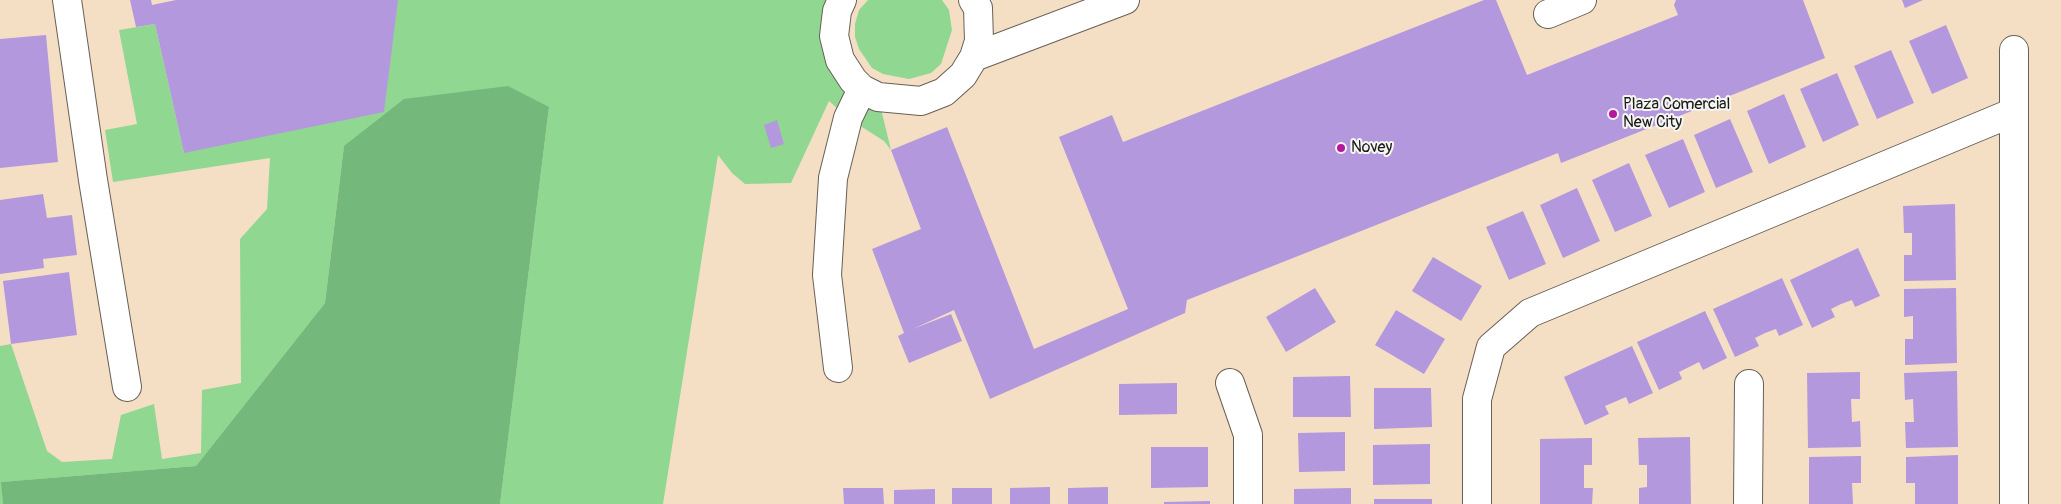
<!DOCTYPE html>
<style>
body{margin:0}
canvas{display:block;background:#f4dec4}
</style>
<canvas width="2061" height="504"></canvas>
<script>
const ctx = document.querySelector('canvas').getContext('2d');
ctx.lineJoin = 'round';
function fillPath(path, color) {
  ctx.fillStyle = color;
  ctx.fill(path, 'evenodd');
}
function poly(rows) {
  const path = new Path2D();
  for (const r of rows) {
    path.moveTo(r[0], r[1]);
    for (let i = 2; i < r.length; i += 2) path.lineTo(r[i], r[i + 1]);
  }
  return path;
}
function stroke(path, color, width, dash) {
  ctx.strokeStyle = color;
  ctx.lineWidth = width;
  ctx.lineCap = dash ? 'butt' : 'round';
  ctx.setLineDash(dash || []);
  ctx.stroke(path);
}
function label(font, color, halo, rows, align = 'center') {
  ctx.font = font + ' Pangolin,sans-serif';
  ctx.lineWidth = 4;
  ctx.setLineDash([]);
  ctx.textBaseline = 'middle';
  ctx.strokeStyle = halo;
  ctx.fillStyle = color;
  for (const [text, x, y, turn = 0] of rows) {
    ctx.save();
    ctx.translate(x, y);
    ctx.rotate((+turn || 0) * Math.PI / 180);
    ctx.textAlign = isNaN(turn) ? turn : align;
    if (halo) ctx.strokeText(text, 0, 0);
    ctx.fillText(text, 0, 0);
    ctx.restore();
  }
}
const green = poly([
 [398,0,842,0,834,36,878,97,891,150,884,141,848,118,829,101,791,183,745,184,732,173,718,155,663,504,500,504,549,107,344,146,325,303,196,466,2,482,3,504,0,504,0,346,11,344,47,451,62,462,112,459,121,415,154,404,162,459,201,453,202,390,241,383,240,239,267,209,270,158,113,182,105,130,137,124,119,30,155,24,184,153],
 [868,0,942,0,949,10,952,30,941,64,931,73,909,79,883,74,872,68,859,49,855,37,855,24,859,10]
]);
const forest = poly([
 [508,86,549,107,500,504,3,504,1,482,196,466,325,303,344,146,404,99]
]);
const building = poly([
 [130,0,151,0,152,5,176,0,398,0,384,112,184,153,155,24,136,27],
 [1484,0,1496,0,1527,75,1678,15,1674,5,1676,0,1803,0,1825,58,1561,163,1558,153,1187,300,1185,313,990,399,954,310,913,329,951,314,962,341,909,363,898,336,904,333,872,249,921,229,891,150,947,127,1034,349,1128,309,1059,137,1112,115,1123,142],
 [1902,0,1923,0,1905,8],
 [1946,25,1968,78,1932,94,1909,41],
 [46,35,58,162,0,168,0,39],
 [1891,50,1914,103,1877,119,1854,66],
 [1837,73,1859,125,1823,142,1800,89],
 [1784,94,1806,147,1769,164,1747,111],
 [1730,119,1753,172,1716,188,1694,135],
 [777,120,784,144,771,148,764,125],
 [1683,139,1705,192,1669,208,1645,155],
 [1629,163,1652,216,1615,232,1592,180],
 [1577,188,1600,241,1563,258,1540,205],
 [43,194,47,218,72,215,77,255,43,259,44,268,0,274,0,200],
 [1955,204,1956,280,1904,281,1904,255,1912,255,1912,233,1904,233,1903,206],
 [1523,211,1546,264,1509,280,1486,227],
 [1858,248,1880,296,1855,307,1852,300,1841,304,1831,309,1835,317,1812,328,1790,280],
 [1433,257,1482,286,1461,321,1412,291],
 [69,272,77,335,11,344,3,281],
 [1782,278,1803,325,1779,336,1776,329,1765,333,1755,338,1759,346,1735,357,1713,309],
 [1315,288,1336,322,1286,352,1266,317],
 [1956,288,1957,363,1905,365,1905,339,1913,339,1913,316,1904,317,1904,289],
 [1396,310,1445,339,1424,374,1375,345],
 [1705,311,1727,358,1703,370,1699,362,1679,372,1682,379,1659,390,1637,342],
 [1632,346,1653,393,1629,404,1626,397,1605,406,1609,414,1585,425,1564,377],
 [1957,371,1958,447,1906,448,1905,422,1914,422,1913,399,1905,400,1904,373],
 [1860,372,1860,399,1851,399,1852,422,1860,421,1861,447,1808,448,1807,373],
 [1350,376,1351,417,1293,417,1293,377],
 [1177,383,1177,414,1119,415,1119,384],
 [1374,388,1431,388,1432,427,1374,429],
 [1345,432,1345,471,1299,472,1298,433],
 [1690,437,1691,504,1639,504,1639,488,1647,487,1647,465,1639,465,1638,438],
 [1592,438,1592,465,1584,465,1584,488,1593,488,1592,504,1540,504,1540,439],
 [1430,444,1430,484,1373,485,1373,445],
 [1151,447,1208,447,1208,487,1151,488],
 [1958,455,1958,504,1915,504,1915,483,1906,483,1906,457],
 [1861,456,1861,483,1852,483,1853,504,1809,504,1809,457],
 [1050,487,1050,504,1010,504,1010,488],
 [1108,487,1108,504,1068,504,1068,488],
 [843,488,883,488,884,504,844,504],
 [952,488,992,488,992,504,952,504],
 [1351,488,1351,504,1294,504,1294,489],
 [935,489,935,504,894,504,894,490],
 [1374,499,1432,499,1432,504,1374,504],
 [1210,501,1210,504,1164,504,1164,502]
]);
const minor = poly([
 [67,0,93,180,127,387],
 [842,0,837,11,834,36,840,60,853,80,862,89,878,97,921,101,944,92,963,75,974,57,979,41,978,8,973,0],
 [1548,14,1582,0],
 [2014,50,2014,504],
 [974,57,1125,0],
 [838,368,827,275,833,178,848,118,862,89],
 [1230,383,1248,435,1248,504],
 [1477,504,1477,399,1491,347,1530,313,2014,112],
 [1748,504,1749,384]
]);
const markers = [
 [1613,114,5,"#b5179e"],
 [1341,148,5,"#b5179e"]
];
const poiNames = [
 ["Plaza Comercial",1623,105],
 ["New City",1623,123],
 ["Novey",1351,148]
];
fillPath(green, '#90d791');
fillPath(forest, '#74b87b');
fillPath(building, '#b498de');
stroke(minor, '#686057', 30);
stroke(minor, '#fff', 28);
for (const [x, y, r, color] of markers) {
  const dot = new Path2D();
  dot.arc(x, y, r, 0, 2 * Math.PI);
  ctx.fillStyle = color;
  ctx.fill(dot);
  stroke(dot, '#f6f6f2', 2);
}
label('16px', '#1c1c1c', '#f6f6f2', poiNames, 'left');
</script>
